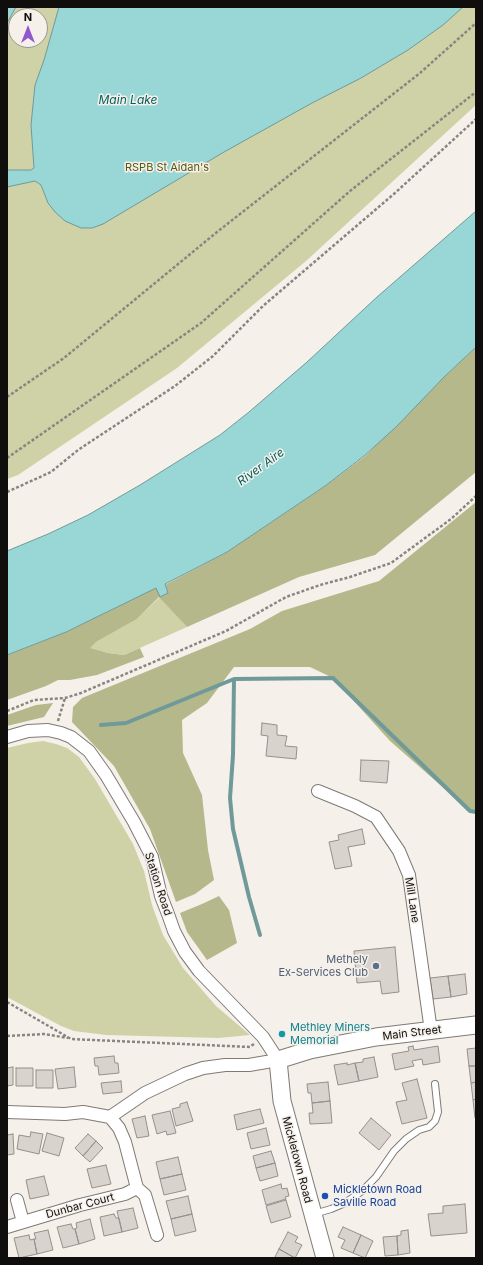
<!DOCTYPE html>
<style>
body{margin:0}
#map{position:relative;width:483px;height:1265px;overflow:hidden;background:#f5f0ea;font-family:Inter,sans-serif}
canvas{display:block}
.frame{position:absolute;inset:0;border:8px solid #100e0c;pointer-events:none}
.north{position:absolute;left:8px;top:8px;width:40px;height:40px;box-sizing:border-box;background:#f5f0ea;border:1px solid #999691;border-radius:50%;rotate:0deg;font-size:11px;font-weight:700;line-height:16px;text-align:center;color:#100e0c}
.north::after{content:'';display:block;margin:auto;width:14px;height:18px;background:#9157ce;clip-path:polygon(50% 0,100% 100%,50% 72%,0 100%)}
</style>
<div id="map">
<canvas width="483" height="1265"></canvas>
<div class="frame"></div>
<div class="north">N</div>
</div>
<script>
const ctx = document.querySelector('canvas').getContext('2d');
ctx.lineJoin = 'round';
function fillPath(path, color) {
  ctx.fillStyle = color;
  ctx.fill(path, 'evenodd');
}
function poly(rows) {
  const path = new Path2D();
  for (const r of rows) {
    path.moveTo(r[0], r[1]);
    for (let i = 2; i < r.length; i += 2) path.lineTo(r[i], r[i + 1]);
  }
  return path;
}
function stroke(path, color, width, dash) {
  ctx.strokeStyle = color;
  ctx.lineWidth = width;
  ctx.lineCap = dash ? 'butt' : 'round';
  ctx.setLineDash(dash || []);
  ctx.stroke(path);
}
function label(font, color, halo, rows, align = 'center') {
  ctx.font = font + ' Inter,sans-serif';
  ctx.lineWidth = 3;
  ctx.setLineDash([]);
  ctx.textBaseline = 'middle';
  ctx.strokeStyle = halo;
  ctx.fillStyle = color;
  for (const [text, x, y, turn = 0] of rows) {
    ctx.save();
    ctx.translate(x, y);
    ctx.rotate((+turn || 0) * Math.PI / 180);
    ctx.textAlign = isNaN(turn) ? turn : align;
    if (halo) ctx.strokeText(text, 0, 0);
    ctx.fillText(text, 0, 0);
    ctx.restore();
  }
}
const green = poly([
 [7,7,476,7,476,105,306,261,177,368,18,475,7,479],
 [16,16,40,16,40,40,16,40],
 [160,597,187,627,124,655,108,653,89,648,96,642,137,619],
 [43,741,56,744,67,748,79,757,95,779,133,844,144,871,152,905,163,935,183,968,216,1006,250,1035,218,1038,106,1035,74,1031,61,1026,7,997,7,748,28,743]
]);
const forest = poly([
 [476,347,476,472,375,555,299,577,187,627,159,597,137,619,96,642,90,648,108,653,124,655,140,648,144,657,97,675,70,680,58,680,46,686,7,700,7,655,66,632,157,587,168,592,165,585,227,552,325,486,364,457,444,377],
 [476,502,476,812,470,811,390,741,333,678,310,667,234,667,207,703,182,720,183,753,202,795,208,850,214,880,195,894,176,902,150,829,114,766,72,722,73,707,82,698,250,629,282,611,379,581],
 [53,703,44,717,7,726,7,715,36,705],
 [219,896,229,910,237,943,207,960,187,932,180,913,202,904]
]);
const water = poly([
 [7,7,16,7,7,23,7,7],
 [59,7,463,7,443,25,408,50,361,78,312,103,224,152,103,224,92,228,81,228,65,221,55,212,48,203,41,185,35,181,7,187,7,170,31,170,34,168,31,125,35,85,44,60,59,7],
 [476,211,476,347,444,377,397,426,364,456,325,486,227,552,165,584,168,593,160,597,156,588,66,632,7,655,7,551,48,534,88,515,140,485,220,435,249,412,307,362,377,297,476,211]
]);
const stream = poly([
 [234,679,233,755,230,798,233,829,249,897,260,935],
 [101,725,126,723,234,679,333,678,470,811,476,812]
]);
const building = poly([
 [262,723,277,725,277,735,287,736,285,746,297,747,296,759,266,756,268,736,261,735,262,723],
 [361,760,389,761,387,783,360,781,361,760],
 [362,829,365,844,348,847,352,866,335,869,329,842,339,840,338,835,362,829],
 [395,947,399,992,382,994,380,981,357,983,354,951,395,947],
 [465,974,467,994,451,997,448,976,465,974],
 [448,976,451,997,433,999,430,978,448,976],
 [413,1046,414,1050,438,1046,440,1062,423,1065,422,1059,412,1061,414,1066,395,1070,392,1054,409,1051,408,1047,413,1046],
 [476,1048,476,1066,469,1066,467,1049,476,1048],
 [114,1056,115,1063,118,1063,119,1073,99,1075,98,1066,95,1066,94,1058,114,1056],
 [374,1057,378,1077,359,1081,355,1063,363,1062,363,1059,374,1057],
 [347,1063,347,1065,355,1063,359,1081,338,1085,334,1065,347,1063],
 [469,1066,476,1066,476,1082,471,1083,469,1066],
 [13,1067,13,1085,7,1086,7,1068,13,1067],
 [74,1067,76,1087,58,1089,55,1069,74,1067],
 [16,1068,33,1068,33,1086,16,1086,16,1068],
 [36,1070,53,1070,53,1088,36,1088,36,1070],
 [417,1079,427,1118,402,1124,396,1102,407,1100,402,1083,417,1079],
 [121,1081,122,1092,103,1094,101,1083,121,1081],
 [328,1082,330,1101,312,1103,311,1093,308,1093,307,1084,328,1082],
 [476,1082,476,1099,473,1100,471,1083,476,1082],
 [476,1099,476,1118,475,1118,473,1100,476,1099],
 [330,1101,332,1123,310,1124,309,1113,313,1113,312,1103,330,1101],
 [187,1102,193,1121,176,1126,172,1109,180,1107,180,1104,187,1102],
 [260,1109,264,1123,237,1130,234,1115,260,1109],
 [170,1111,176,1133,167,1135,166,1131,157,1134,152,1115,170,1111],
 [145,1116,149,1136,137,1138,132,1119,145,1116],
 [371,1118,391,1135,379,1150,359,1133,371,1118],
 [266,1128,270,1145,251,1149,247,1133,266,1128],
 [31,1132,43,1134,39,1154,17,1149,19,1135,30,1137,31,1132],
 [47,1133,64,1138,59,1156,42,1151,47,1133],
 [13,1134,14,1154,7,1155,7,1135,13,1134],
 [88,1134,96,1141,83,1156,75,1148,88,1134],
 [96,1141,103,1148,90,1162,83,1156,96,1141],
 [271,1151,275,1163,256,1168,253,1156,271,1151],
 [178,1157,182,1174,160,1179,156,1162,178,1157],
 [275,1163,278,1176,260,1181,256,1168,275,1163],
 [106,1165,111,1184,92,1188,87,1169,106,1165],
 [182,1174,186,1190,164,1195,160,1179,182,1174],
 [44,1176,49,1195,30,1199,26,1180,44,1176],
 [281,1184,282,1189,287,1188,289,1196,285,1197,286,1199,266,1205,262,1190,281,1184],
 [188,1196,192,1214,171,1219,166,1201,188,1196],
 [286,1200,291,1217,271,1223,266,1206,286,1200],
 [465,1204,467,1233,431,1236,428,1214,443,1213,443,1206,465,1204],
 [133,1208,138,1228,122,1232,117,1211,133,1208],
 [114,1214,116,1218,119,1218,122,1232,104,1236,100,1217,114,1214],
 [192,1214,196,1231,175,1236,171,1219,192,1214],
 [90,1219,95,1239,79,1244,75,1229,77,1228,76,1223,90,1219],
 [71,1224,73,1229,75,1229,79,1244,63,1248,57,1227,71,1224],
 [343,1227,361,1235,353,1253,341,1248,345,1240,338,1237,343,1227],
 [48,1230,53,1250,37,1254,34,1239,36,1239,34,1233,48,1230],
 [408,1230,410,1253,398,1255,397,1236,401,1235,401,1231,408,1230],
 [288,1232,298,1237,295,1242,302,1245,295,1258,279,1249,288,1232],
 [29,1235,30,1240,34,1239,37,1254,19,1258,14,1238,29,1235],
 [361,1235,373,1241,365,1258,353,1253,361,1235],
 [397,1236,398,1255,385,1256,383,1237,397,1236],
 [279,1249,295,1258,278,1258,275,1257,279,1249]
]);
const path = poly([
 [7,397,64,358,217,232,420,73,476,23],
 [7,458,201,323,350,191,476,92],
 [7,492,51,472,78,450,175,386,213,356,263,306,395,193,476,119],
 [7,711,34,700,65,698,81,693,226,631,286,597,320,585,350,577,391,563,451,519,476,496],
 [58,721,65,698],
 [7,1002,71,1039,250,1047,254,1044],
 [7,1036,44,1034,68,1038]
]);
const lane = poly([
 [314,1214,331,1209,345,1203,362,1191,376,1177,394,1151,406,1139,419,1130,429,1127,435,1121,438,1112,435,1084]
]);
const street = poly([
 [7,737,28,731,48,730,61,733,71,737,89,751,106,775,134,822,152,857,161,896,168,914,174,931,185,952,199,971,263,1037,278,1060,249,1065,225,1065,203,1068,185,1074,145,1093,110,1117,83,1112,65,1114,7,1112],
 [318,791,355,806,376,817,399,851,409,875,431,1031],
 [110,1117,119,1128,125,1142,137,1188,145,1195,157,1235],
 [17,1200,23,1222],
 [7,1227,80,1205,125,1194,137,1188]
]);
const secondary = poly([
 [325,1258,282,1101,278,1060,310,1050,376,1037,476,1025]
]);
const markers = [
 [376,966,4,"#5c6f8a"],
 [282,1034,4,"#0f9aa8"],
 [325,1196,4,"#1a4fb4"]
];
const parkNames = [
 ["RSPB St Aidan's",167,168]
];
const streetNames = [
 ["Station Road",158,884,72],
 ["Mill Lane",412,900,81],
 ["Main Street",412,1033,-7],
 ["Mickletown Road",297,1160,75],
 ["Dunbar Court",80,1206,-15]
];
const serviceNames = [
 ["Methely",368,960],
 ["Ex-Services Club",368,973]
];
const cultureNames = [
 ["Methley Miners",290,1028],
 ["Memorial",290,1041]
];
const transitNames = [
 ["Mickletown Road",333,1190],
 ["Saville Road",333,1203]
];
const waterNames = [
 ["Main Lake",128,100],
 ["River Aire",261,467,-36]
];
fillPath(green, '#ced2a6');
fillPath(forest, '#b4b88a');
fillPath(water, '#99d6d6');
stroke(water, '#709a99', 1);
stroke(stream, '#709a99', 4);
fillPath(building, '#d8d3cd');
stroke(building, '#95908b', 1);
stroke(lane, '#7e7a75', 8);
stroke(street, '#7e7a75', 14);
stroke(secondary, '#7e7a75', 19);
stroke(path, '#898681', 2.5, [3, 2]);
stroke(lane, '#fff', 6);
stroke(street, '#fff', 12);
stroke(secondary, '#fff', 17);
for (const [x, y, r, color] of markers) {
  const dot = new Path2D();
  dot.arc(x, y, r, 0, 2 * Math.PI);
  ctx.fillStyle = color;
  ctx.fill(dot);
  stroke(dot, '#f5f0ea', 1.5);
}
label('11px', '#56590f', '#f5f0ea', parkNames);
label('11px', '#100e0c', '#f5f0ea', streetNames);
label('11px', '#4e5e75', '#f5f0ea', serviceNames, 'right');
label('11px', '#0d838f', '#f5f0ea', cultureNames, 'left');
label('11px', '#164399', '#f5f0ea', transitNames, 'left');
label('italic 12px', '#025e5e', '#f5f0ea', waterNames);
</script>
